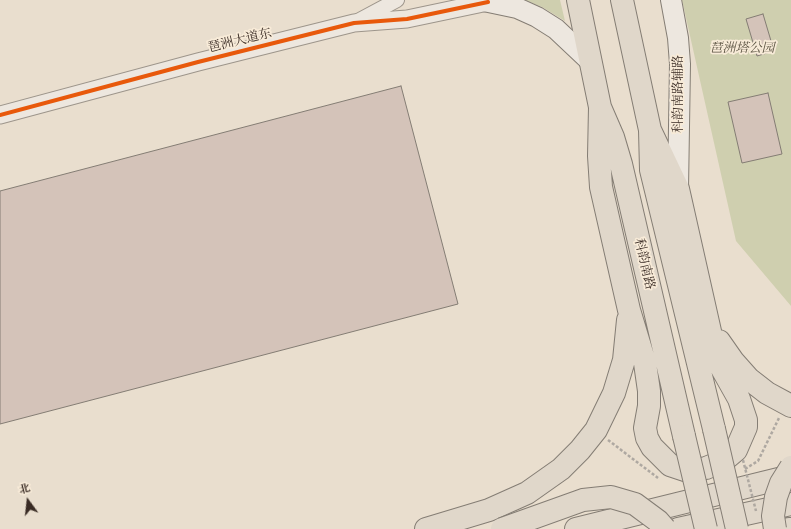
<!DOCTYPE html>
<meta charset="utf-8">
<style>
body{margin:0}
#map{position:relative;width:791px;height:529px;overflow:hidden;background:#e9dece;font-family:"IM FELL French Canon","Noto Serif SC",serif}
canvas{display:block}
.north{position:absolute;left:8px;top:481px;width:40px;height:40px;-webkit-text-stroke:3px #f8ebd8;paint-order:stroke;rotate:345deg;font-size:11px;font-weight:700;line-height:16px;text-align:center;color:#392b24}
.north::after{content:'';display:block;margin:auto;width:14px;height:18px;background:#392b24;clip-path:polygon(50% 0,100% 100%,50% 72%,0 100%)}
</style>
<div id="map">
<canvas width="791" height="529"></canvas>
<div class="north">北</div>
</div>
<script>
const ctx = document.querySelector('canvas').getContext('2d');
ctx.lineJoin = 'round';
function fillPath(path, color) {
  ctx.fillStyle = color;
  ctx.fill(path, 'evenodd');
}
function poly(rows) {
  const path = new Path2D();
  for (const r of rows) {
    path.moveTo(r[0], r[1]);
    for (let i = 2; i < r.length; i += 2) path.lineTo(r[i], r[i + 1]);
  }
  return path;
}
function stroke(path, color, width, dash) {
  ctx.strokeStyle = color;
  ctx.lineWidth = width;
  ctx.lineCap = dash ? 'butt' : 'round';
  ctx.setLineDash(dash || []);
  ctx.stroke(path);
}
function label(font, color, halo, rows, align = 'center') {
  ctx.font = font + ' "IM FELL French Canon","Noto Serif SC",serif';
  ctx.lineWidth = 3.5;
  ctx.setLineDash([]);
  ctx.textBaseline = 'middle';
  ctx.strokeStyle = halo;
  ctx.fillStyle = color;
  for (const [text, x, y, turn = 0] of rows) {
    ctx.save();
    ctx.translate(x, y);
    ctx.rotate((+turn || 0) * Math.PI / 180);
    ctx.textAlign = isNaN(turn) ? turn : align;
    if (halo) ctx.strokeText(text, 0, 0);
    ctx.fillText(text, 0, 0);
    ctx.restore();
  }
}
const green = poly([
 [525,0,560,0,565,21,542,7],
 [682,0,791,0,791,306,736,241]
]);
const building = poly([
 [763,14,774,51,757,56,746,19,763,14],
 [401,86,458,304,0,424,0,191,401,86],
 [768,93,782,154,742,163,728,102,768,93]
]);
const path = poly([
 [608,440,658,478],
 [745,469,758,461,779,418]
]);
const minor = poly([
 [356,22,397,0]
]);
const tertiary = poly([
 [0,115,198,62,354,23,407,19,488,2]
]);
const secondary = poly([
 [479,0,517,8,537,17,556,29,591,62],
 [671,0,678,38,680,64,678,189]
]);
const primary = poly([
 [678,529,791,504],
 [789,529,791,529]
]);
const trunk = poly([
 [578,0,600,107,613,137,621,164,684,436],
 [622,0,650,130,651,170,714,429],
 [600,107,599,156,601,187,629,310,645,363,649,391,649,406,645,428,647,438,652,447,670,465,688,471,706,468,723,461,736,450,746,427,746,420,739,399,716,358,678,189,650,130],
 [719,341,733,361,749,379,767,393,791,406],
 [426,529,489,510,527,493,561,469,580,450,596,430,614,393,624,360,628,320],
 [576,529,791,476]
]);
const pathBridge = poly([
 [743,460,756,511]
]);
const trunkBridge = poly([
 [714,429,737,529],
 [684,436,706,529],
 [502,529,583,500,611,497,635,504,658,521,665,529],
 [775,529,773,516,776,497,781,483,791,467]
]);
const cycleway = poly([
 [0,115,198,62,354,23,407,19,488,2]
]);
const streetNames = [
 ["琶洲大道东",240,41,-14],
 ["科韵南路辅路",679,94,-90],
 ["科韵南路",644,264,77]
];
const parkNames = [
 ["琶洲塔公园",742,49]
];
fillPath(green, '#cfcfaf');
fillPath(building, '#d4c3b9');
stroke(building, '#847d74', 1);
stroke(minor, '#9d958b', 16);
stroke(tertiary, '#9d958b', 19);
stroke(secondary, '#847d74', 22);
stroke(primary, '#847d74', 24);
stroke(trunk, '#847d74', 24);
stroke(path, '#aea8a1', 2.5, [3, 2]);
stroke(minor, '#ede7df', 14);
stroke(tertiary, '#ede7df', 17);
stroke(secondary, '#ede7df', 20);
stroke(primary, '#e0d7ca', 22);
stroke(trunk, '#e0d7ca', 22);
stroke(trunkBridge, '#847d74', 24, []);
stroke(pathBridge, '#aea8a1', 2.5, [3, 2]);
stroke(trunkBridge, '#e0d7ca', 22);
stroke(cycleway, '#e8590c', 4);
label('13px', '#392b24', '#f8ebd8', streetNames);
label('italic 13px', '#595140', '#f8ebd8', parkNames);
</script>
